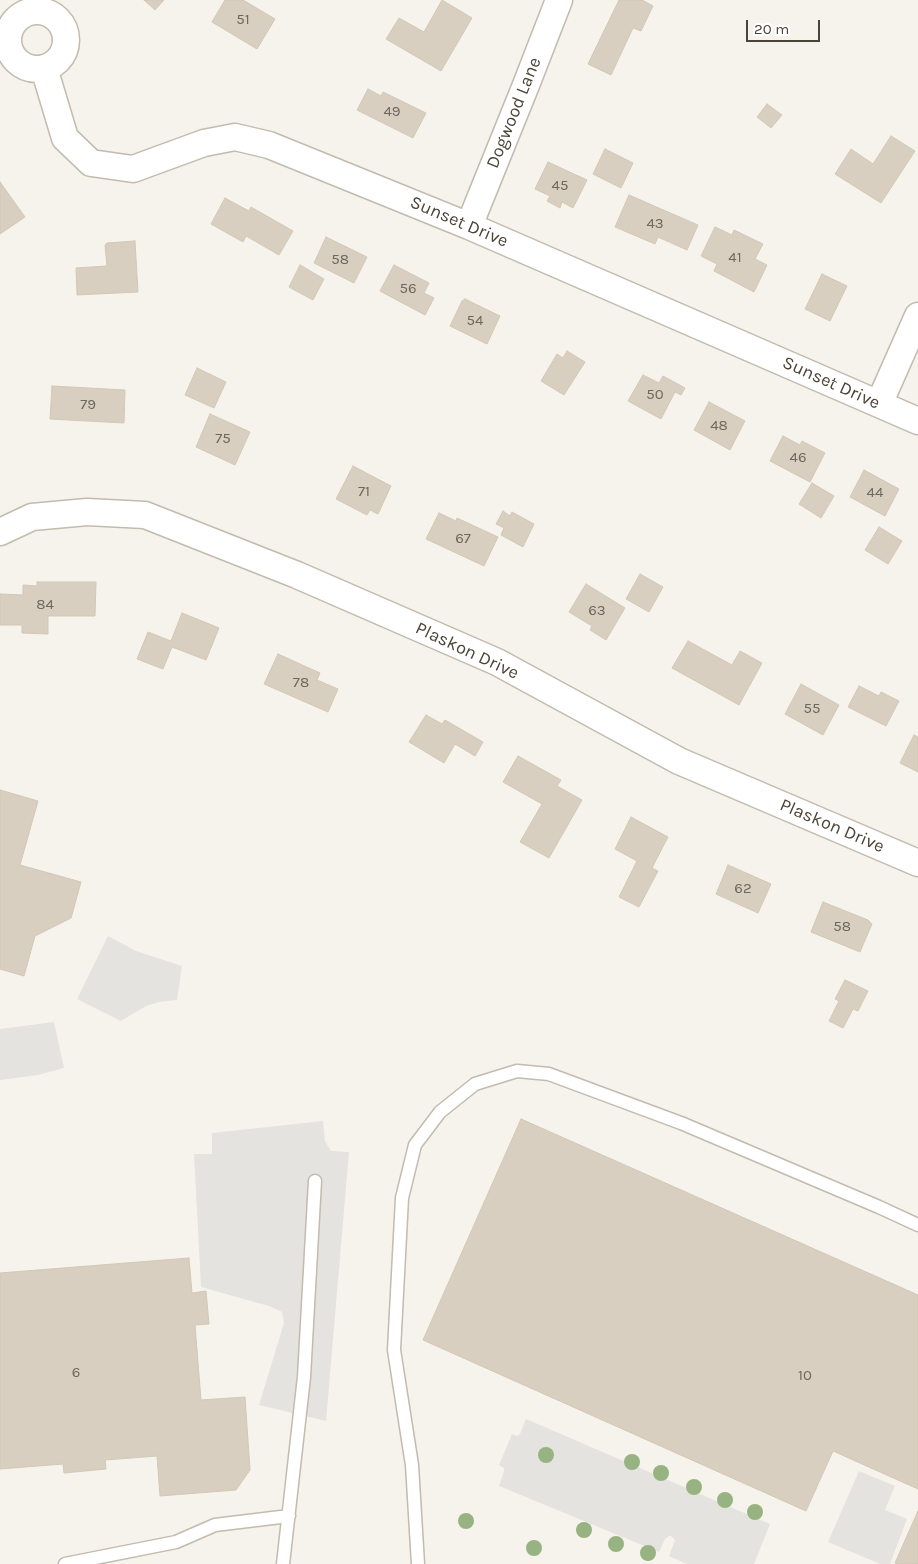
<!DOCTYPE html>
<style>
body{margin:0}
#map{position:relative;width:918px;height:1564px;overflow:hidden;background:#f6f3ec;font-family:Karla,sans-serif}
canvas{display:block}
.scale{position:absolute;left:746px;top:20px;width:74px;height:22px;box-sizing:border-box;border:2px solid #4b4439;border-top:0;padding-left:6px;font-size:15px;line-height:18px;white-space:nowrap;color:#4b4439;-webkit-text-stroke:4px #fff;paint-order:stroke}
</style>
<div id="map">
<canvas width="918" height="1564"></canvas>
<div class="scale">20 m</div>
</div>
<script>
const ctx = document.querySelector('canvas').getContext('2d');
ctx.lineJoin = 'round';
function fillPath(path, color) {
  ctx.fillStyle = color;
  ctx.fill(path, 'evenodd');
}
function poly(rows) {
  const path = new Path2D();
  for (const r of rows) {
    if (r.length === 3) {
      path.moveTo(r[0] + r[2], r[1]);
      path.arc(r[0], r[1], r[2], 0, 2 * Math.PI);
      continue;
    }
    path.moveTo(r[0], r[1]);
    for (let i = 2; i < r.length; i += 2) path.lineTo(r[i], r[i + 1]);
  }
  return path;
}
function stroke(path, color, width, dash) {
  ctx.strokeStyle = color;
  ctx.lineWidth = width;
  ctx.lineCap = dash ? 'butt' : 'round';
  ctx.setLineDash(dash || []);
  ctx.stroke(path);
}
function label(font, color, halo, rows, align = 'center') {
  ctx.font = font + ' Karla,sans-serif';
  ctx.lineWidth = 4;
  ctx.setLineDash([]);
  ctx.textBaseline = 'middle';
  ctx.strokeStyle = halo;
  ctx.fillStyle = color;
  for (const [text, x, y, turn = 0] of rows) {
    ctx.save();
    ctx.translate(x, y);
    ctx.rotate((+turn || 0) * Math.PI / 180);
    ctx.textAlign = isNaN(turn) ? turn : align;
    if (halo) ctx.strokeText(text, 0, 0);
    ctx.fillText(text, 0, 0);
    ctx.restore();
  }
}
const parking = poly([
 [108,936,136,951,182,966,177,1000,159,1002,146,1006,121,1021,77,999],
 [54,1022,64,1068,38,1075,0,1080,0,1029],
 [323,1121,325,1141,331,1151,349,1152,326,1421,259,1405,284,1323,282,1312,269,1306,201,1287,194,1154,212,1154,212,1133],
 [526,1419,770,1524,754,1564,687,1564,669,1556,675,1540,671,1536,669,1536,665,1539,659,1552,499,1486,504,1471,504,1468,499,1465,512,1434,517,1436,520,1434],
 [859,1471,895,1486,885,1510,907,1519,890,1564,880,1564,828,1542]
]);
const building = poly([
 [144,0,164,0,155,10,144,0],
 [225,0,243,0,275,19,257,49,212,22,225,0],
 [442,0,472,18,441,71,386,39,399,18,424,32,442,0],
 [619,0,642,0,653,6,641,31,633,28,611,75,588,64,619,0],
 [368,89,381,96,383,92,426,113,413,138,357,110,368,89],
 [767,104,782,115,771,128,757,117,767,104],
 [891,136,915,151,881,203,835,174,851,149,873,164,891,136],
 [605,149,633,163,621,188,593,174,605,149],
 [548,162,587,180,573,208,562,202,560,208,547,201,550,196,535,189,548,162],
 [0,182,25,217,0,234,0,182],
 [629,195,698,225,687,250,658,237,655,244,615,227,629,195],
 [225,198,249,211,251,207,293,231,279,255,246,236,243,242,211,224,225,198],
 [715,227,732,235,734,230,763,244,755,259,767,265,754,292,714,271,717,264,701,256,715,227],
 [326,237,367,257,354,283,314,263,326,237],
 [135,241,138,292,77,295,76,268,107,266,105,245,107,243,135,241],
 [300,265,324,279,313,300,289,287,300,265],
 [394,265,429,283,424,293,434,298,425,315,380,291,394,265],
 [822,274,847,286,830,321,805,309,822,274],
 [465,299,500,316,487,344,450,326,462,301,465,299],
 [567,351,585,362,564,395,541,381,557,354,563,358,567,351],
 [197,368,226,382,214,408,185,395,197,368],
 [643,375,659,383,663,376,685,388,681,395,675,392,661,419,628,401,643,375],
 [52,386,125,390,124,423,50,419,52,386],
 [709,402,745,421,730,450,694,430,709,402],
 [210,414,250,432,235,465,196,447,210,414],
 [783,436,800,445,802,441,825,453,810,482,770,461,783,436],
 [353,466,391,486,378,514,370,510,367,515,336,499,353,466],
 [864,470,899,489,885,516,850,497,864,470],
 [812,483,834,496,821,518,799,504,812,483],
 [503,511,510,516,512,512,534,524,523,547,501,535,504,528,496,524,503,511],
 [439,513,456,521,457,518,498,537,484,566,426,539,439,513],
 [879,527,902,541,888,564,865,550,879,527],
 [640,574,663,587,649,612,626,599,640,574],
 [37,582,96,582,95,616,48,616,48,634,22,633,22,625,0,625,0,594,23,595,23,585,37,586,37,582],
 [586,584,625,608,606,640,590,630,592,626,569,612,586,584],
 [182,613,219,628,206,660,172,647,163,669,137,659,148,632,171,641,182,613],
 [688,641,732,665,740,651,762,663,739,705,672,668,688,641],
 [278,654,320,673,317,680,338,689,328,712,264,684,278,654],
 [801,684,839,705,823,735,785,714,801,684],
 [859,686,879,696,881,692,899,701,886,726,848,707,859,686],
 [426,715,442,724,445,720,483,742,475,756,455,744,444,763,409,742,426,715],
 [914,735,918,737,918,772,900,763,914,735],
 [518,756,561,780,557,786,582,800,549,858,520,842,542,804,503,782,518,756],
 [0,790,38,801,20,865,81,882,71,918,35,936,24,976,0,969,0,790],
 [631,817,668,837,652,868,658,871,639,907,619,897,637,861,615,849,631,817],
 [728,865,771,884,758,913,716,894,728,865],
 [823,902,868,920,872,924,860,952,811,932,823,902],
 [845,980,868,991,858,1011,853,1009,843,1028,829,1021,839,1001,835,999,845,980],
 [521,1119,918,1295,918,1489,833,1451,806,1511,423,1340,521,1119],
 [189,1258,192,1293,206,1291,209,1324,195,1325,201,1400,245,1397,250,1470,236,1490,160,1496,157,1456,105,1460,106,1469,64,1473,63,1464,0,1469,0,1273,189,1258],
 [918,1511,918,1564,898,1564,895,1563,918,1511]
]);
const service = poly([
 [65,1564,176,1542,215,1525,289,1516],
 [283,1564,304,1377,315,1181],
 [418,1564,412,1465,394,1350,402,1198,415,1145,440,1112,475,1084,517,1071,549,1074,681,1123,879,1207,918,1225]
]);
const minor = poly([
 [37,40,29],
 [44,68,65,138,91,163,133,169,204,143,235,137,269,145,469,226,918,421],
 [469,226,526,85,559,0],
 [879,404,918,316],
 [0,532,32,517,87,512,145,515,297,575,497,662,679,761,918,863]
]);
const trees = [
 [546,1455],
 [632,1462],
 [661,1473],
 [694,1487],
 [725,1500],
 [755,1512],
 [466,1521],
 [584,1530],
 [616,1544],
 [534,1548],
 [648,1553]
];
const numberNames = [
 ["51",243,20],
 ["49",392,112],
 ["45",560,186],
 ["43",655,224],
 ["41",735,258],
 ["58",340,260],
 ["56",408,289],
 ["54",475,321],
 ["50",655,395],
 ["79",88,405],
 ["48",719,426],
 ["75",223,439],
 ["46",798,458],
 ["71",364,492],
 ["44",875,493],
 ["67",463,539],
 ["84",45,605],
 ["63",597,611],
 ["78",301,683],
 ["55",812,709],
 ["62",743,889],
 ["58",842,927],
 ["6",76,1373],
 ["10",805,1376]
];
const streetNames = [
 ["Dogwood Lane",514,113,-68],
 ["Sunset Drive",459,222,23],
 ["Sunset Drive",831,383,24],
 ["Plaskon Drive",467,651,25],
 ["Plaskon Drive",832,826,23]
];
fillPath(parking, '#e5e3e0');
fillPath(building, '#d8cfc1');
stroke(building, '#d3c7b4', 1);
stroke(service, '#c2bbae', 15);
stroke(minor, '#c2bbae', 29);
stroke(service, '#fff', 12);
stroke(minor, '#fff', 26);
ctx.fillStyle = '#97b381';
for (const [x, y] of trees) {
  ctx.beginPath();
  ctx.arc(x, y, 8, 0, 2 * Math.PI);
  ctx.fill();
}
label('15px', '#6e675b', null, numberNames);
label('18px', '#4b4439', '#fff', streetNames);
</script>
